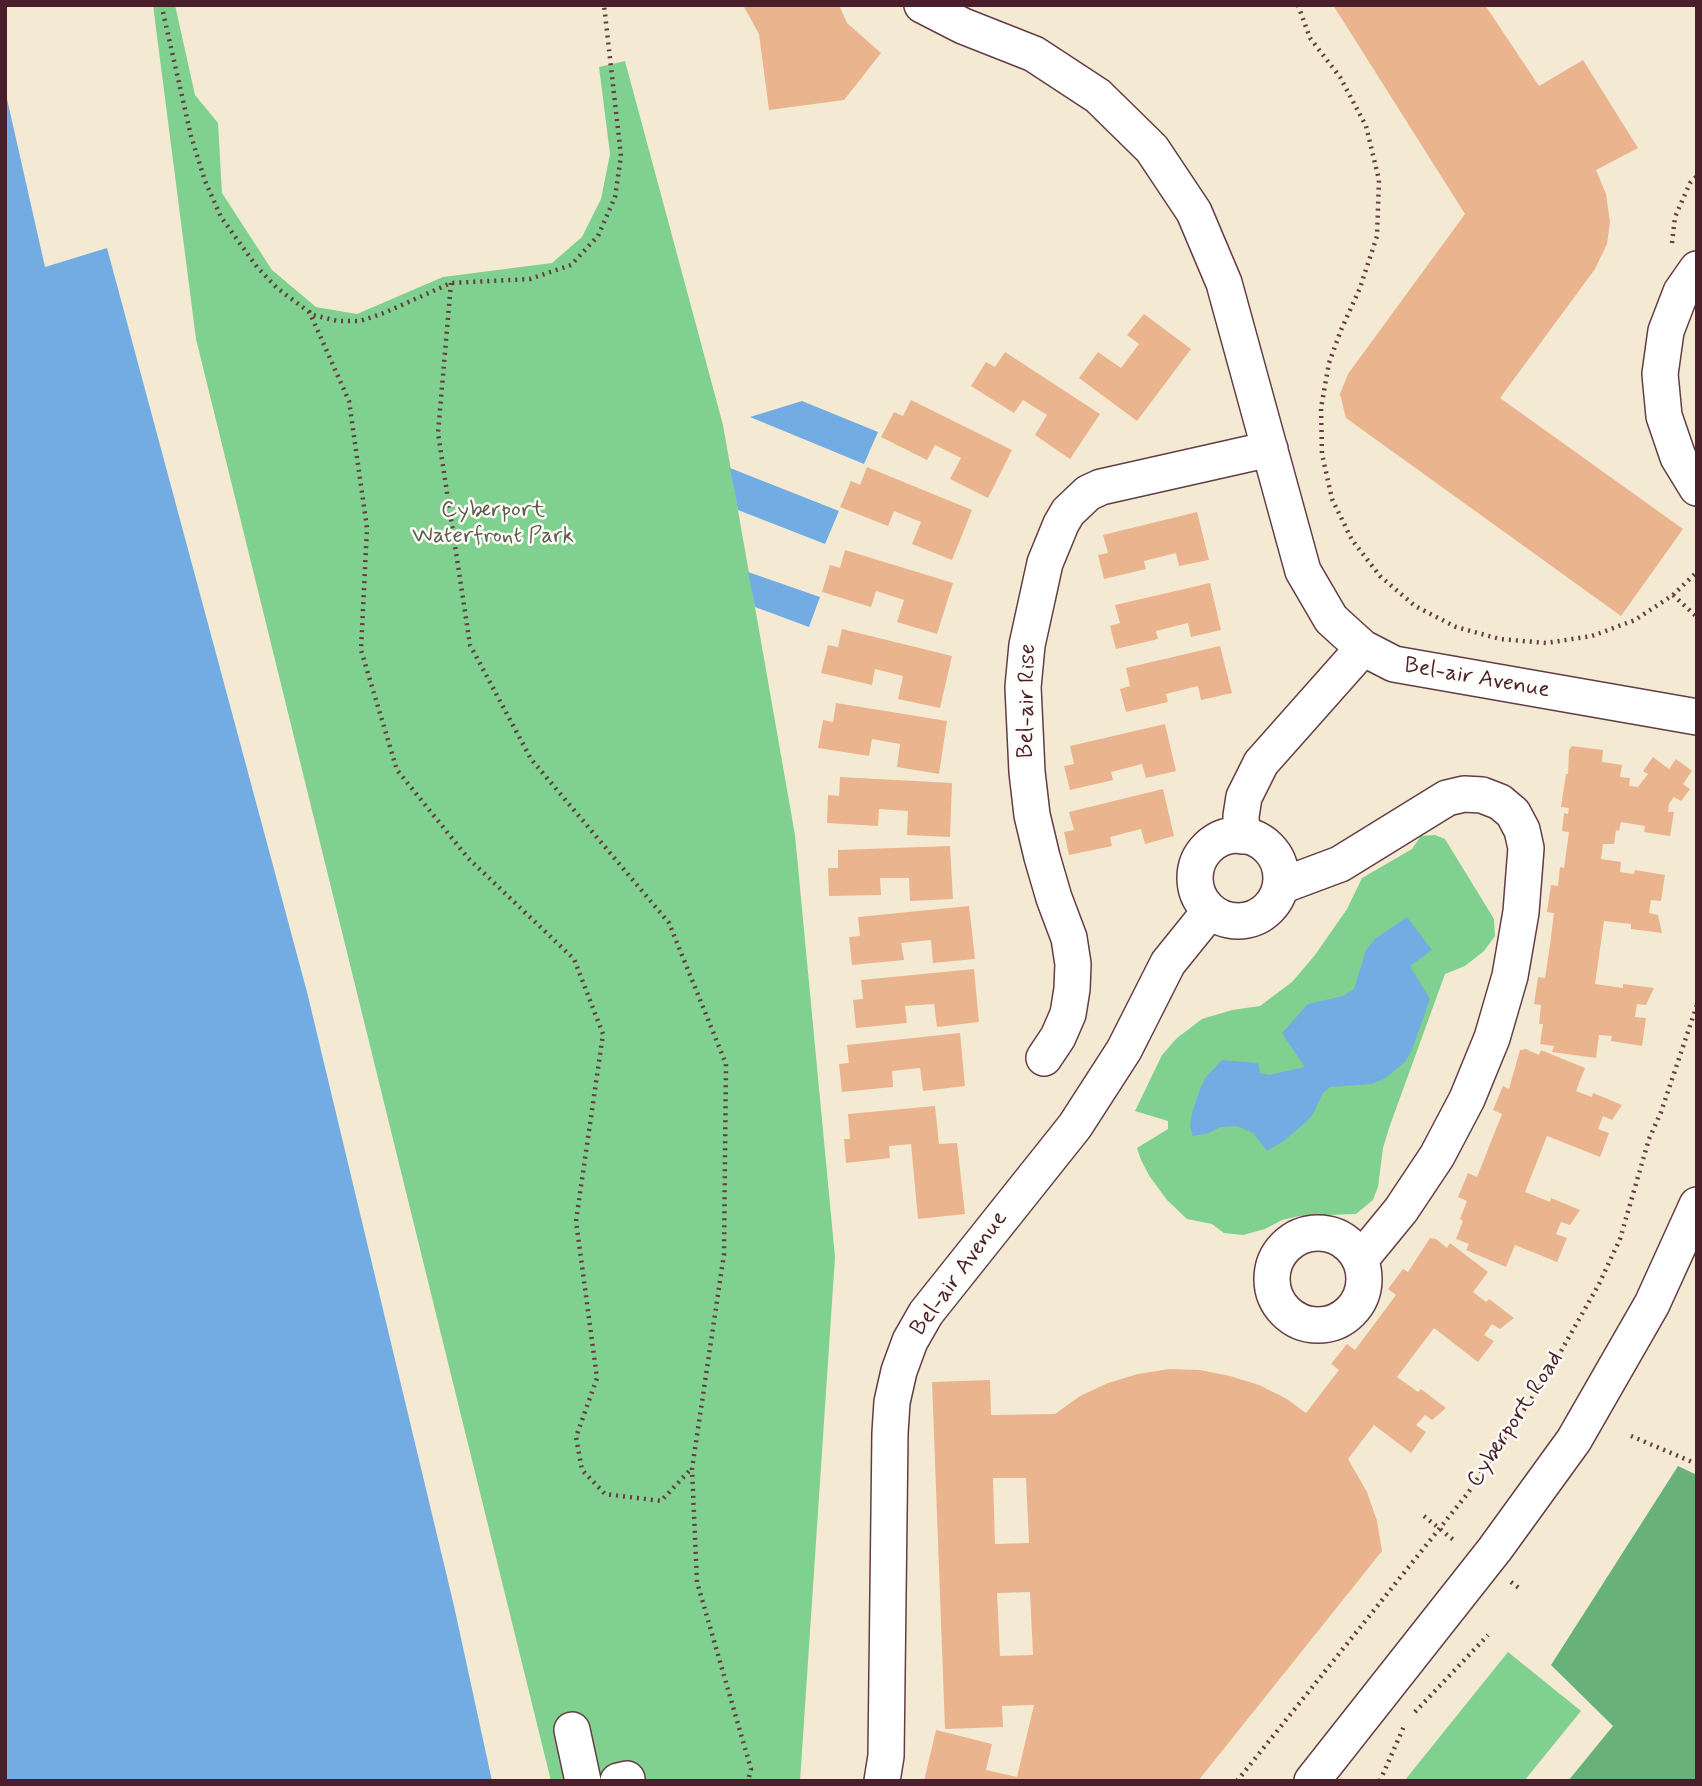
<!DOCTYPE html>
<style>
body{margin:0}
#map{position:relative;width:1702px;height:1786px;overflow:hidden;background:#f4ead3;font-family:Mynerve,sans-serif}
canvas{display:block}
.frame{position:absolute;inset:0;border:7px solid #4a1f2b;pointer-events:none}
</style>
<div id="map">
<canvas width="1702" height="1786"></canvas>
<div class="frame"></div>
</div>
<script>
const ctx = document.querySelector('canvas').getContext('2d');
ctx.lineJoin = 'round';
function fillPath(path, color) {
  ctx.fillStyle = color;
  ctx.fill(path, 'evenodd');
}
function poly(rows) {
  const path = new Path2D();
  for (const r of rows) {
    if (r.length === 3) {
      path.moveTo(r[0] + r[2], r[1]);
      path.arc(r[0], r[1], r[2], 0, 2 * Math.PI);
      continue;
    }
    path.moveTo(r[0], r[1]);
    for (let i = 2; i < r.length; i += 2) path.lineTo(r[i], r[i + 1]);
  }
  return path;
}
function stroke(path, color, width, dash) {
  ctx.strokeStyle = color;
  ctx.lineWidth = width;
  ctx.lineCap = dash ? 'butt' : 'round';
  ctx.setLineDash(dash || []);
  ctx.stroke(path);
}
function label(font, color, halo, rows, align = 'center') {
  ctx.font = font + ' Mynerve,sans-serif';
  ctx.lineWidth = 5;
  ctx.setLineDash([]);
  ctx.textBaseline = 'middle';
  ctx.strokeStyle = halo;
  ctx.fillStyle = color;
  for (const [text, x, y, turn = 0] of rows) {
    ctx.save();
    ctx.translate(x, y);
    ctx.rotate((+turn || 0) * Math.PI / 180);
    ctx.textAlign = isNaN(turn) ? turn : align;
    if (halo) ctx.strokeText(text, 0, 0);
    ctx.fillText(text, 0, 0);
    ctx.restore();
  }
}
const green = poly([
 [153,5,175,5,195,95,218,123,222,193,272,270,316,307,357,314,443,277,552,263,582,237,601,199,610,154,599,67,625,61,723,425,795,835,835,1257,800,1781,551,1781,196,339],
 [1435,835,1445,839,1494,919,1495,936,1484,951,1465,966,1445,974,1389,1128,1383,1148,1378,1187,1373,1200,1356,1214,1299,1216,1282,1220,1265,1229,1243,1235,1224,1233,1212,1224,1187,1219,1167,1200,1150,1177,1141,1160,1137,1148,1168,1129,1168,1121,1135,1111,1162,1055,1177,1038,1202,1019,1232,1010,1260,1006,1292,982,1315,955,1347,909,1362,878,1412,849,1421,836],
 [1508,1652,1581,1711,1524,1781,1406,1781,1405,1780]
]);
const forest = poly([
 [1678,1466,1697,1475,1697,1781,1568,1781,1613,1726,1551,1665]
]);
const water = poly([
 [5,90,45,267,107,248,307,992,454,1606,492,1781,5,1781],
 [802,401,878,432,864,464,750,417],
 [730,468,839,511,825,544,738,510],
 [748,572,820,597,809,627,755,607],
 [1407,917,1432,950,1410,966,1430,999,1412,1050,1405,1062,1384,1079,1372,1084,1330,1087,1323,1093,1313,1114,1307,1121,1285,1140,1267,1151,1253,1133,1237,1126,1220,1127,1209,1133,1193,1136,1190,1126,1192,1113,1200,1089,1206,1077,1222,1060,1258,1063,1260,1073,1269,1075,1305,1067,1282,1033,1308,1004,1343,996,1354,989,1366,950,1375,939]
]);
const building = poly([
 [743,5,839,5,847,23,881,53,844,100,769,110,759,34],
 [1333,5,1485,5,1539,86,1583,60,1638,148,1596,170,1606,194,1610,222,1607,244,1595,269,1500,398,1683,529,1621,616,1346,418,1340,394,1348,374,1465,214],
 [1144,314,1191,349,1137,421,1079,378,1098,352,1121,368,1139,344,1127,335],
 [1005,352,1100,414,1070,459,1035,435,1047,415,1023,400,1014,413,971,386,986,362,995,367],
 [911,400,1012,450,988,498,950,479,961,458,935,445,927,460,881,437,894,412,903,416],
 [867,467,972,510,952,560,912,544,921,522,894,511,888,526,840,507,851,481,860,485],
 [1197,512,1209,560,1179,566,1176,553,1144,561,1146,569,1104,579,1098,555,1108,553,1103,535],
 [845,550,953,583,937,634,897,622,904,600,876,591,871,607,822,592,830,565,840,568],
 [1210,583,1221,630,1191,637,1188,623,1156,631,1158,639,1116,649,1110,626,1120,623,1115,605],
 [842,629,952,656,940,708,898,699,903,676,875,669,872,685,821,673,828,645,838,647],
 [1220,646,1232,693,1201,700,1198,686,1166,694,1168,702,1126,712,1120,689,1130,686,1126,668],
 [836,703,947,721,939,774,897,767,900,744,872,739,869,756,818,748,823,720,833,722],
 [1165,724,1176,771,1146,778,1142,764,1111,772,1113,780,1070,790,1064,766,1074,764,1070,746],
 [1572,746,1603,750,1602,762,1622,765,1620,777,1630,778,1629,786,1638,787,1648,774,1643,771,1653,757,1669,769,1676,759,1692,771,1683,784,1690,789,1681,801,1674,797,1669,804,1668,812,1674,812,1670,836,1644,832,1645,826,1621,822,1619,831,1616,830,1614,844,1603,844,1601,859,1621,862,1620,872,1634,874,1635,870,1665,875,1661,901,1651,900,1649,913,1658,915,1662,933,1631,929,1631,924,1604,921,1595,984,1623,988,1623,984,1654,988,1646,1005,1637,1004,1635,1017,1646,1018,1642,1046,1611,1041,1612,1036,1599,1035,1596,1058,1552,1052,1554,1046,1540,1044,1543,1024,1539,1024,1541,1005,1534,1004,1538,977,1545,978,1550,945,1554,913,1547,912,1551,885,1558,886,1560,867,1564,868,1569,832,1562,831,1564,813,1568,814,1569,808,1561,807,1566,774,1568,774,1569,750],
 [840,777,952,783,950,837,907,835,908,811,879,809,878,826,827,823,828,795,839,796],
 [1163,789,1174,836,1145,844,1141,829,1110,837,1112,846,1069,855,1064,832,1074,830,1069,812],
 [950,846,953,899,910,901,909,878,880,878,881,895,829,896,828,868,838,868,838,850],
 [969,906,975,959,933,963,931,940,901,943,904,960,852,965,849,937,860,936,858,917],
 [974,969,979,1022,937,1027,934,1004,905,1006,907,1023,856,1028,853,1000,863,999,861,980],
 [960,1033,965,1086,923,1091,920,1068,892,1071,893,1087,842,1092,839,1064,849,1063,847,1045],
 [1526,1049,1539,1055,1541,1050,1585,1068,1576,1091,1592,1097,1593,1093,1622,1105,1612,1120,1603,1116,1598,1129,1609,1133,1600,1157,1547,1136,1525,1192,1550,1202,1551,1198,1580,1210,1570,1225,1561,1222,1556,1234,1567,1238,1557,1262,1515,1245,1506,1267,1466,1250,1469,1244,1456,1239,1463,1221,1460,1219,1467,1201,1458,1197,1468,1173,1477,1177,1502,1114,1493,1110,1503,1086,1509,1089,1520,1050],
 [935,1106,939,1144,957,1143,965,1214,918,1219,911,1144,889,1146,890,1158,846,1163,844,1139,850,1139,848,1114],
 [1430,1238,1436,1239,1447,1248,1450,1243,1488,1272,1473,1292,1486,1302,1489,1299,1514,1318,1500,1329,1492,1324,1484,1335,1494,1341,1478,1362,1434,1328,1397,1377,1418,1392,1421,1389,1446,1408,1432,1420,1425,1415,1416,1425,1426,1432,1411,1453,1374,1425,1348,1459,1367,1492,1377,1521,1382,1551,1198,1781,924,1781,936,1730,992,1744,986,1770,1017,1777,1034,1705,1002,1706,1003,1727,945,1729,932,1382,990,1380,991,1415,1055,1414,1080,1396,1108,1383,1138,1374,1169,1369,1200,1370,1230,1376,1259,1385,1287,1399,1306,1413,1339,1370,1331,1364,1347,1344,1355,1350,1396,1295,1388,1289,1403,1269,1408,1272],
 [993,1478,1026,1478,1029,1543,995,1544],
 [1030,1592,1033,1655,1000,1656,997,1593]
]);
const path = poly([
 [1298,5,1310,38,1340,77,1366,126,1379,180,1377,236,1360,288,1341,330,1329,363,1321,408,1322,454,1332,499,1352,540,1380,576,1415,606,1456,627,1500,639,1546,643,1592,636,1635,620,1673,595,1697,572],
 [163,12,191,136,205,181,221,217,257,267,277,288,313,315,338,321,360,321,384,313,451,283,530,279,571,265,598,236,615,197,621,156,604,5],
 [1672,243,1675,217,1690,183,1697,176],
 [451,283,438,433,470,645,531,759,669,923,726,1064,724,1254,692,1469,697,1582,751,1769,748,1781],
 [309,311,349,401,367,528,361,650,397,770,468,858,574,959,603,1034,576,1221,597,1378,576,1437,582,1470,605,1494,661,1501,691,1469],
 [1673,595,1697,617],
 [1631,1436,1697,1464],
 [1424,1516,1456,1542],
 [1511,1582,1520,1589],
 [1415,1712,1488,1635],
 [1237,1781,1468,1493,1548,1374,1599,1284,1620,1239,1649,1139,1661,1112,1697,1005],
 [1380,1781,1405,1724]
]);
const minor = poly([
 [922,5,963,26,1034,54,1098,96,1152,149,1194,212,1224,283,1303,571,1331,619,1343,630,1363,648,1394,664,1697,717],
 [1697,269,1681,292,1666,331,1660,374,1664,416,1678,457,1697,488],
 [1238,878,43],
 [1242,836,1241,816,1244,797,1261,763,1363,648],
 [1281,886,1340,864,1447,798,1464,794,1482,795,1500,802,1513,813,1522,830,1526,848,1521,912,1510,976,1492,1038,1467,1099,1437,1156,1401,1210,1360,1260],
 [1044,1058,1058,1037,1068,1014,1072,989,1073,964,1069,938,1054,898,1042,857,1032,815,1027,772,1023,687,1027,645,1045,563,1061,524,1068,512,1088,493,1101,487,1270,449],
 [1318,1279,46],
 [572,1730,583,1781],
 [618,1781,627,1779],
 [882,1781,886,1756,890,1433,892,1402,899,1371,910,1341,926,1313,1075,1126,1124,1050,1168,963,1210,911],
 [1312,1781,1495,1549,1574,1440,1652,1304,1697,1205]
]);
const parkNames = [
 ["Cyberport",493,511],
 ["Waterfront Park",493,537]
];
const streetNames = [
 ["Bel-air Avenue",1477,679,10],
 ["Bel-air Rise",1028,701,-89],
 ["Bel-air Avenue",960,1274,-54],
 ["Cyberport Road",1516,1420,-57]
];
fillPath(green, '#80d08f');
fillPath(forest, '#68b27a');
fillPath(water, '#72ace2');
fillPath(building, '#eab48f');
stroke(minor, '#643d44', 38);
stroke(path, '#643d44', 4.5, [2, 5]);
stroke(minor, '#fff', 35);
label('23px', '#5d5d4e', '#fdfcf7', parkNames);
label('23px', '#4a1f2b', '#fdfcf7', streetNames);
</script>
